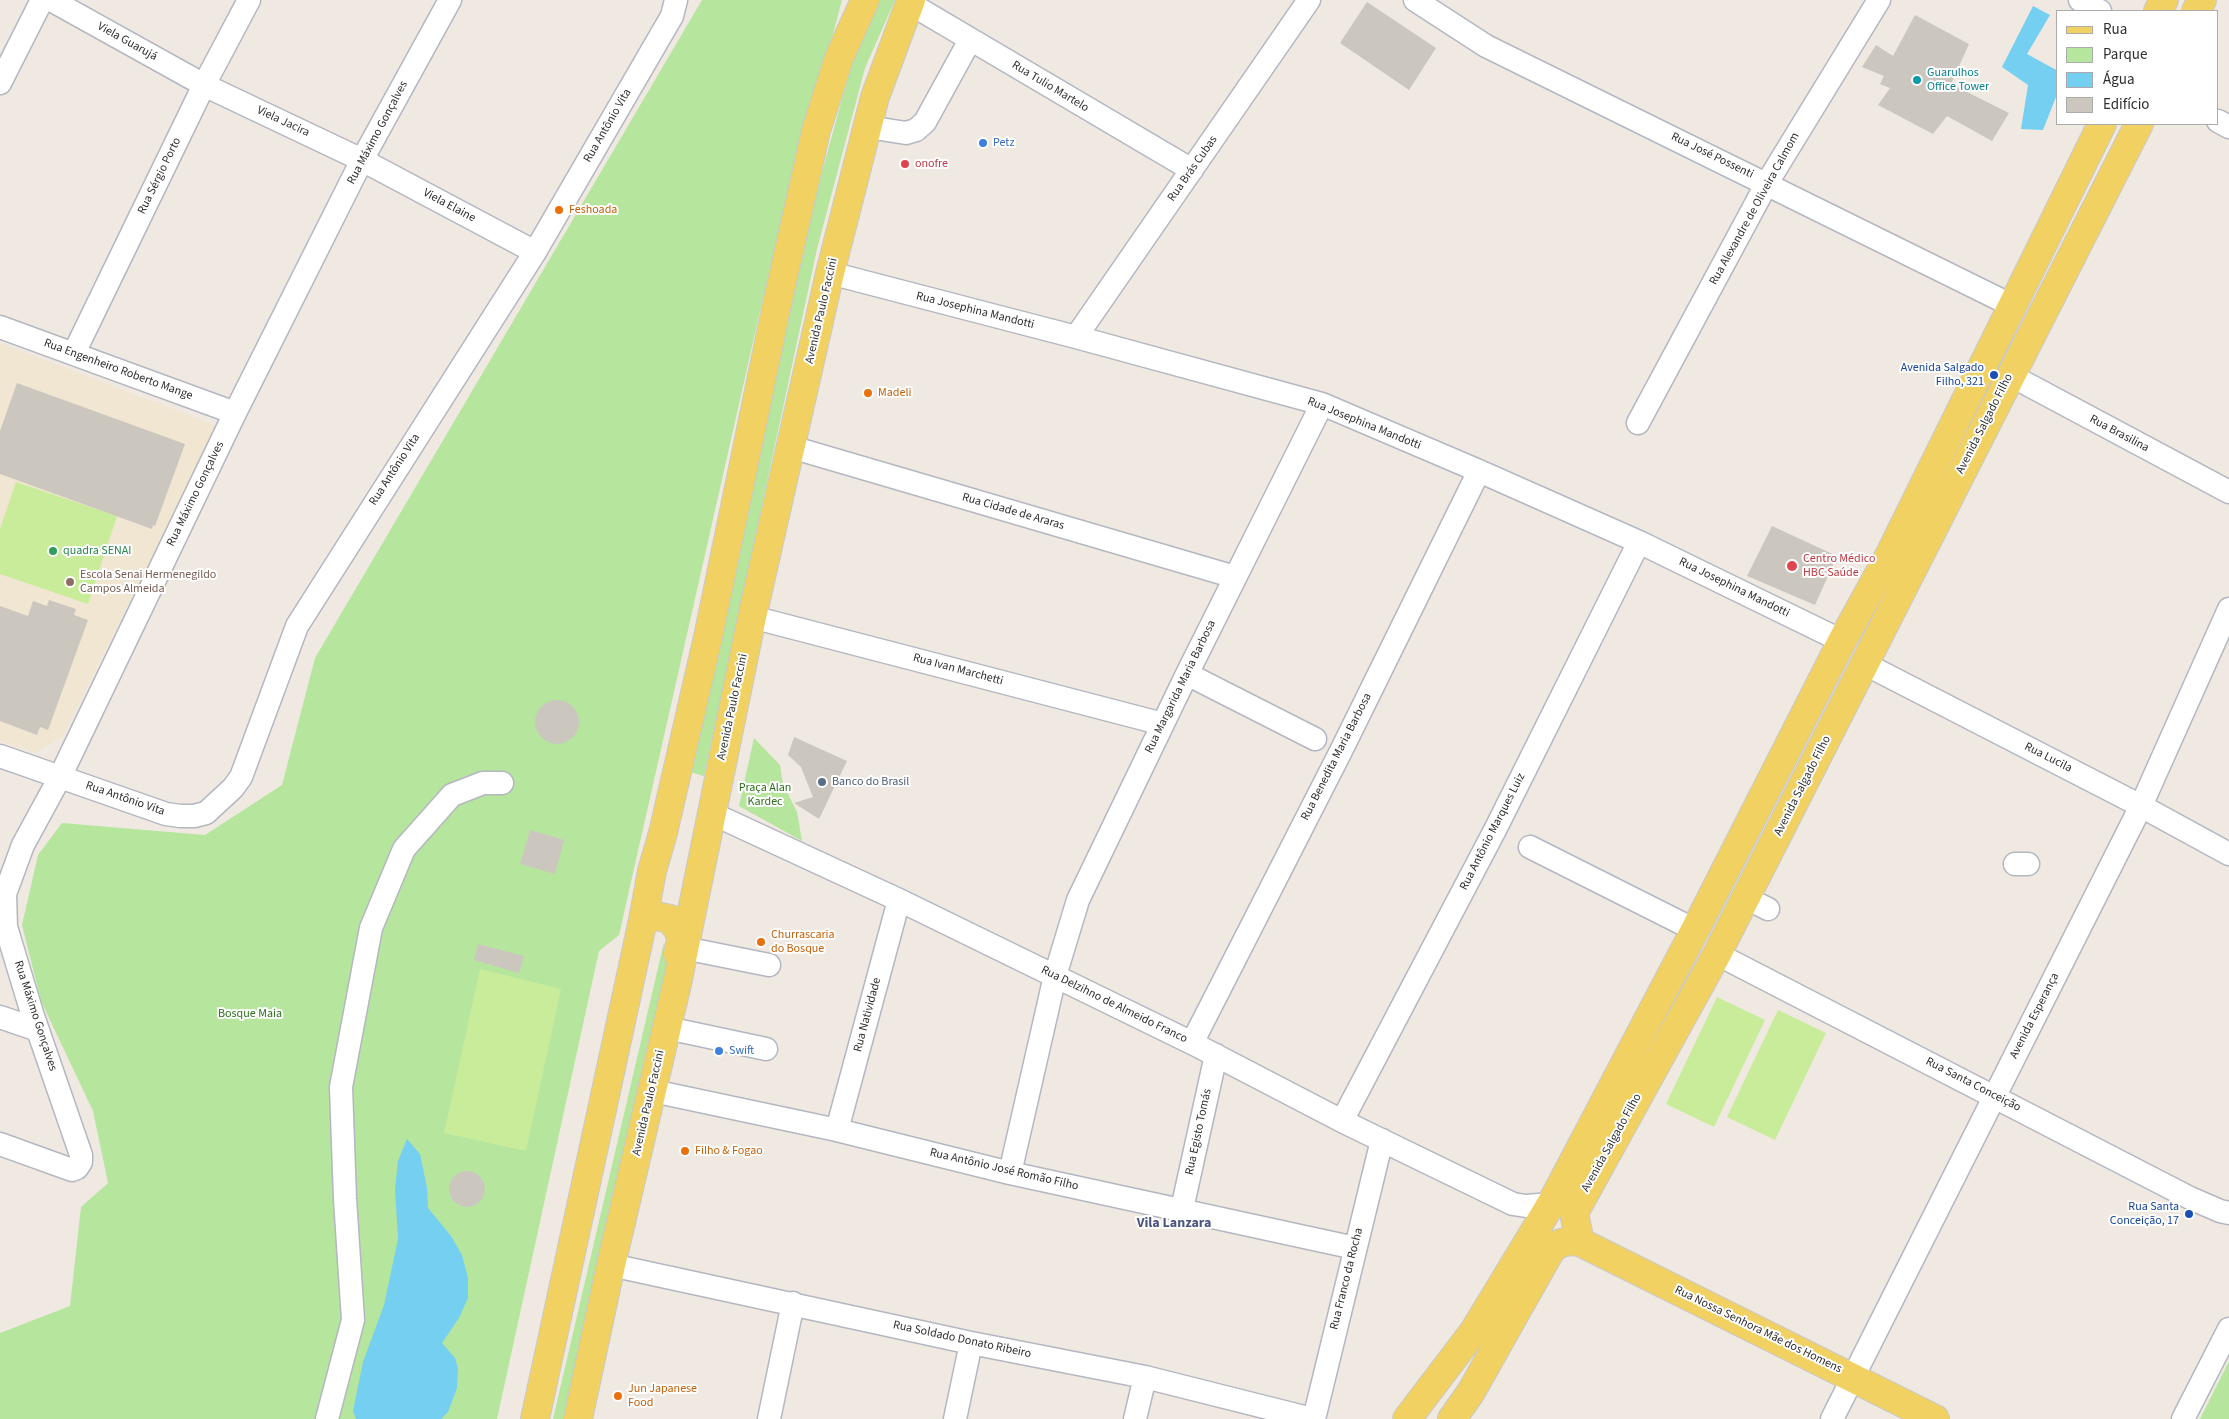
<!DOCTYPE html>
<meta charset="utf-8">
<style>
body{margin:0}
#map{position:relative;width:2229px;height:1419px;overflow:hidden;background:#efe9e1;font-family:"Source Sans 3",sans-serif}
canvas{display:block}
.legend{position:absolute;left:2056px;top:10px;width:162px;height:115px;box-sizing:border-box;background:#fff;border:1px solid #ababab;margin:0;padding:6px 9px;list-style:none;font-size:15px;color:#2e2e2e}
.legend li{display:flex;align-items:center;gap:10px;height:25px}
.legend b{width:25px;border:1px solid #ababab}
</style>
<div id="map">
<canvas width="2229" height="1419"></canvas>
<ul class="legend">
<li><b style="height:6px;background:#f2d163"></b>Rua</li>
<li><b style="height:14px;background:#b6e59e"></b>Parque</li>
<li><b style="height:14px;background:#75cff0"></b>Água</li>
<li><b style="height:14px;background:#cbc7bf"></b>Edifício</li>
</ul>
</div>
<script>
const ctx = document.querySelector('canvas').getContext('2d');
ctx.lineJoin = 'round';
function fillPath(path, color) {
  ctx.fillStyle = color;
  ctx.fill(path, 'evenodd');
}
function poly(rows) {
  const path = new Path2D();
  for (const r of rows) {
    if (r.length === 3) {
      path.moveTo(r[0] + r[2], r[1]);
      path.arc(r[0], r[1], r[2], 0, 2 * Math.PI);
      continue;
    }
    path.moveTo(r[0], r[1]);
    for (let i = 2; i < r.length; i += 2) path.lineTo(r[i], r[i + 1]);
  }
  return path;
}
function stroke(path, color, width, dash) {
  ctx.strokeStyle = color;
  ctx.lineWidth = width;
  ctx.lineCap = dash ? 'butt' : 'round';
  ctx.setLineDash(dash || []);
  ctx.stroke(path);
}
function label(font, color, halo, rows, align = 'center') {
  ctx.font = font + ' "Source Sans 3",sans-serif';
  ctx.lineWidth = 4;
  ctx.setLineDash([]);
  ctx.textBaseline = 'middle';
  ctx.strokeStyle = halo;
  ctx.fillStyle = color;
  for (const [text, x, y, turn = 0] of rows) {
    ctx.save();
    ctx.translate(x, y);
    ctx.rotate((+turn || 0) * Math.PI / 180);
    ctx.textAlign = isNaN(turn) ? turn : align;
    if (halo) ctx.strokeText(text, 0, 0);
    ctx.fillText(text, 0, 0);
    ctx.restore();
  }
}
const education = poly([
 [0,343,217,426,62,737,35,753,0,741]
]);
const green = poly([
 [702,0,842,0,763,298,619,935,599,951,497,1419,0,1419,0,1333,70,1306,81,1207,108,1183,93,1111,41,1001,22,925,38,855,62,823,205,835,282,785,315,658],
 [880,0,895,0,865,68,817,249,704,776,689,772,801,249,851,66],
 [754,738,780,765,783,784,797,812,802,841,739,806],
 [664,942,670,982,571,1419,553,1419],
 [2229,1361,2229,1419,2200,1419]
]);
const pitch = poly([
 [16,482,117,516,88,604,0,574,0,529],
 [480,969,561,989,526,1151,444,1133],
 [1717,997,1765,1020,1714,1127,1666,1104],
 [1778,1010,1826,1033,1775,1140,1727,1117]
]);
const water = poly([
 [2033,6,2050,15,2027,54,2058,71,2058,97,2056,97,2043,130,2021,129,2028,85,2002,67],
 [407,1139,420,1154,427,1188,428,1208,451,1236,462,1255,468,1278,468,1298,459,1318,442,1343,455,1358,458,1368,457,1388,448,1412,441,1419,356,1419,353,1411,363,1362,384,1305,398,1239,395,1189,398,1161]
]);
const building = poly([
 [1367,2,1436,48,1409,90,1340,43],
 [1915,15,1969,44,1951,84,2009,113,1992,141,1947,116,1933,134,1878,105,1890,88,1880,84,1884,76,1862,67,1876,45,1893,56],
 [17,383,185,444,155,526,153,525,152,529,0,474,0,431],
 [1772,526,1837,556,1815,605,1747,576],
 [49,600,76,609,74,615,88,620,48,730,40,727,37,735,0,721,0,606,28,616,33,601,47,606],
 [557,722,22],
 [794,737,847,761,819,819,794,803,813,797,801,767,788,755],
 [530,830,564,840,555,874,520,864],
 [478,944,524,956,519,973,474,960],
 [467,1189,18]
]);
const minor = poly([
 [51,0,204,85,362,160,535,252],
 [1415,0,1486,46,2013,306],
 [2080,0,2100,11],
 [909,3,1192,170],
 [0,83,42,0],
 [2218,121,2229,127],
 [868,127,906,133,916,130,925,122,970,40],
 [830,273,1076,337,1322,404,1479,471,1639,542,1842,641],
 [0,327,235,413],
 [1076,337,1309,0],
 [74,353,204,85,249,0],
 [2010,375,2229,492],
 [1638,423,1767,183,1879,0],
 [791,447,1235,577],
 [752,617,1163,724],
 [1865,664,2141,806,2229,854],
 [1187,674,1315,739],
 [0,756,166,814,180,816,194,816,206,813,233,788,241,777,297,626,535,252,672,16,676,0],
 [711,813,899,900,1192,1043,1342,1121,1513,1204,1526,1206,1551,1204],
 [1530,847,1695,930],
 [2015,864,2028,864],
 [1746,898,1768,909],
 [684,948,769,965],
 [1717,954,2190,1198,2220,1211,2229,1213],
 [0,1017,38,1030],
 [667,1028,766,1049],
 [1192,1043,1341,751,1479,471],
 [653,1091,837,1130,1010,1173,1355,1248],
 [1342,1121,1495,830,1639,542],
 [837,1130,899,900],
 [0,1144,72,1170,77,1168,81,1162,81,1155,32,1013,6,927,5,894,23,845,60,777,235,413,362,160,450,0],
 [1010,1173,1055,976,1078,900,1187,674,1322,404],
 [1182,1209,1216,1055],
 [611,1265,971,1343,1145,1377,1312,1419],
 [327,1419,353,1320,345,1199,341,1087,371,928,404,849,452,795,483,783,502,783],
 [769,1419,793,1303],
 [955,1419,971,1343],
 [1135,1419,1145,1377],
 [1314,1419,1382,1140],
 [1832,1419,2141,806,2229,609],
 [2183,1419,2229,1329]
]);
const major = poly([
 [2158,11,2164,0],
 [2196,11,2202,0],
 [643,920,656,916,670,919,679,931,681,940,678,954],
 [1580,1242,1574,1213,1717,954,2139,124],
 [535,1419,643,920,652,871,663,833,708,637,777,304,816,131,839,58,865,0],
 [578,1419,611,1265,677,984,752,617,830,273,875,97,911,0],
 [1407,1419,1474,1331,1551,1204,1695,930,1842,641,1890,554,2102,124],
 [1452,1419,1471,1392,1551,1250,1558,1244,1569,1241,1580,1242,1935,1419]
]);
const markers = [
 [1917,80,5,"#0f9aa8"],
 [983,143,5,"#3f7fe0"],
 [905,164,5,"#e0444e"],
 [559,210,5,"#e8710a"],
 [1994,375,5,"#1a4fb4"],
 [868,393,5,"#e8710a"],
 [53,551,5,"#2e9e5b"],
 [1792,566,6,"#e0444e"],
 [70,582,5,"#8d6e63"],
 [822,782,5,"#5c6f8a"],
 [761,942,5,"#e8710a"],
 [719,1051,5,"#3f7fe0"],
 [685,1151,5,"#e8710a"],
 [2189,1214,5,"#1a4fb4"],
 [618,1396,5,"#e8710a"]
];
const streetNames = [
 ["Viela Guarujá",127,42,29],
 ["Rua Tulio Martelo",1050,87,31],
 ["Viela Jacira",283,122,25],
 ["Rua Antônio Vita",608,126,-60],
 ["Rua Máximo Gonçalves",378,133,-62],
 ["Rua José Possenti",1712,156,26],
 ["Rua Brás Cubas",1193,169,-55],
 ["Rua Sérgio Porto",160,176,-64],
 ["Viela Elaine",449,206,28],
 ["Rua Alexandre de Oliveira Calmom",1755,209,-61],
 ["Avenida Paulo Faccini",822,311,-77],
 ["Rua Josephina Mandotti",975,311,14],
 ["Rua Engenheiro Roberto Mange",118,370,20],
 ["Rua Josephina Mandotti",1364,424,22],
 ["Avenida Salgado Filho",1985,424,-63],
 ["Rua Brasilina",2119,434,28],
 ["Rua Antônio Vita",395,470,-57],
 ["Rua Máximo Gonçalves",196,494,-64],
 ["Rua Cidade de Araras",1013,512,16],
 ["Rua Josephina Mandotti",1734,588,26],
 ["Rua Ivan Marchetti",958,670,15],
 ["Rua Margarida Maria Barbosa",1181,687,-64],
 ["Avenida Paulo Faccini",733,707,-78],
 ["Rua Benedita Maria Barbosa",1337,757,-63],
 ["Rua Lucila",2048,758,27],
 ["Avenida Salgado Filho",1803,786,-63],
 ["Rua Antônio Vita",125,799,19],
 ["Rua Antônio Marques Luiz",1493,832,-63],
 ["Rua Delzihno de Almeido Franco",1114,1005,26],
 ["Rua Natividade",868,1015,-75],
 ["Rua Máximo Gonçalves",35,1016,72],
 ["Avenida Esperança",2035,1016,-63],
 ["Rua Santa Conceição",1973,1085,27],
 ["Avenida Paulo Faccini",649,1103,-77],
 ["Rua Egisto Tomás",1199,1132,-78],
 ["Avenida Salgado Filho",1612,1143,-61],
 ["Rua Antônio José Romão Filho",1004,1170,13],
 ["Rua Franco da Rocha",1347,1279,-76],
 ["Rua Nossa Senhora Mãe dos Homens",1758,1330,26],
 ["Rua Soldado Donato Ribeiro",962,1340,12]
];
const cultureNames = [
 ["Guarulhos",1927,73],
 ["Office Tower",1927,87]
];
const shopNames = [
 ["Petz",993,143],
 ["Swift",729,1051]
];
const healthNames = [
 ["onofre",915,164],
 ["Centro Médico",1803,559],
 ["HBC Saúde",1803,573]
];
const foodNames = [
 ["Feshoada",569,210],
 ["Madeli",878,393],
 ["Churrascaria",771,935],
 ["do Bosque",771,949],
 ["Filho & Fogao",695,1151],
 ["Jun Japanese",628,1389],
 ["Food",628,1403]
];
const transitNames = [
 ["Avenida Salgado",1984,368],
 ["Filho, 321",1984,382],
 ["Rua Santa",2179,1207],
 ["Conceição, 17",2179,1221]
];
const leisureNames = [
 ["quadra SENAI",63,551]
];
const educationNames = [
 ["Escola Senai Hermenegildo",80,575],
 ["Campos Almeida",80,589]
];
const serviceNames = [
 ["Banco do Brasil",832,782]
];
const parkNames = [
 ["Praça Alan",765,788],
 ["Kardec",765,802],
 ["Bosque Maia",250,1014]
];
const neighbourhoodNames = [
 ["Vila Lanzara",1174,1224]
];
fillPath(education, '#f0e6d1');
fillPath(green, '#b6e59e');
fillPath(pitch, '#c9ec9a');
fillPath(water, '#75cff0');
fillPath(building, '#cbc7bf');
stroke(minor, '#b4b7c1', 25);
stroke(major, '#c9c9c9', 30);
stroke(minor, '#fff', 22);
stroke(major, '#f2d163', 28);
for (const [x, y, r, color] of markers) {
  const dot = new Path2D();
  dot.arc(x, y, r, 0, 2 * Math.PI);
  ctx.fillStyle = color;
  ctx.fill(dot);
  stroke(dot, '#fff', 2);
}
label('12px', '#2e2e2e', '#fff', streetNames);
label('12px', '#0d838f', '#fff', cultureNames, 'left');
label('12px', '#366cbe', '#fff', shopNames, 'left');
label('12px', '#be3a42', '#fff', healthNames, 'left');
label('12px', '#c56008', '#fff', foodNames, 'left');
label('12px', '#164399', '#fff', transitNames, 'right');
label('12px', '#27864d', '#fff', leisureNames, 'left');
label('12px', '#785e54', '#fff', educationNames, 'left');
label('12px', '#4e5e75', '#fff', serviceNames, 'left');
label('12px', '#2c6e1b', '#fff', parkNames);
label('bold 14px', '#4d5680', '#fff', neighbourhoodNames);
</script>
